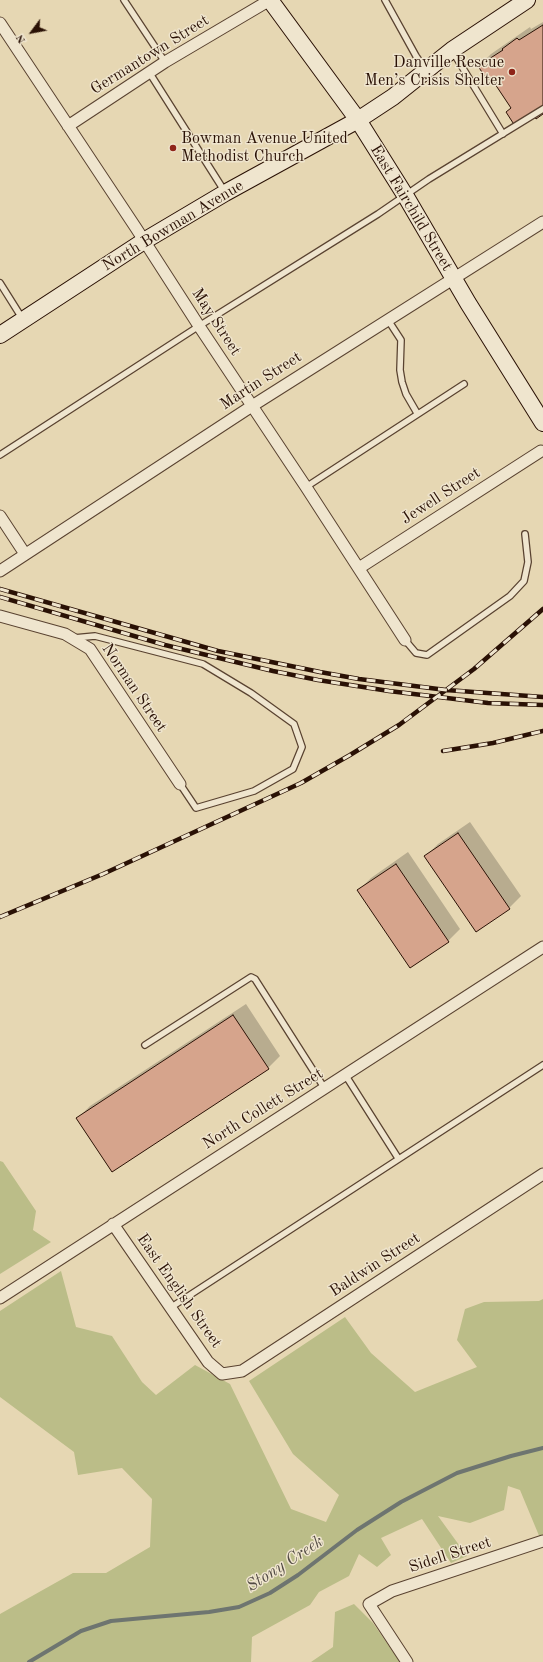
<!DOCTYPE html>
<meta charset="utf-8">
<style>
body{margin:0}
#map{position:relative;width:543px;height:1662px;overflow:hidden;background:#e6d7b3;font-family:"Old Standard TT",serif}
canvas{display:block}
.north{position:absolute;left:12px;top:12px;width:40px;height:40px;-webkit-text-stroke:3px #efe5ce;paint-order:stroke;rotate:238deg;font-size:11px;font-weight:700;line-height:16px;text-align:center;color:#2a1105}
.north::after{content:'';display:block;margin:auto;width:14px;height:18px;background:#2a1105;clip-path:polygon(50% 0,100% 100%,50% 72%,0 100%)}
</style>
<div id="map">
<canvas width="543" height="1662"></canvas>
<div class="north">N</div>
</div>
<script>
const ctx = document.querySelector('canvas').getContext('2d');
ctx.lineJoin = 'round';
function fillPath(path, color) {
  ctx.fillStyle = color;
  ctx.fill(path, 'evenodd');
}
function poly(rows) {
  const path = new Path2D();
  for (const r of rows) {
    path.moveTo(r[0], r[1]);
    for (let i = 2; i < r.length; i += 2) path.lineTo(r[i], r[i + 1]);
  }
  return path;
}
function stroke(path, color, width, dash) {
  ctx.strokeStyle = color;
  ctx.lineWidth = width;
  ctx.lineCap = dash ? 'butt' : 'round';
  ctx.setLineDash(dash || []);
  ctx.stroke(path);
}
function label(font, color, halo, rows, align = 'center') {
  ctx.font = font + ' "Old Standard TT",serif';
  ctx.lineWidth = 3;
  ctx.setLineDash([]);
  ctx.textBaseline = 'middle';
  ctx.strokeStyle = halo;
  ctx.fillStyle = color;
  for (const [text, x, y, turn = 0] of rows) {
    ctx.save();
    ctx.translate(x, y);
    ctx.rotate((+turn || 0) * Math.PI / 180);
    ctx.textAlign = isNaN(turn) ? turn : align;
    if (halo) ctx.strokeText(text, 0, 0);
    ctx.fillText(text, 0, 0);
    ctx.restore();
  }
}
const green = poly([
 [0,1161,3,1162,36,1211,33,1230,51,1242,0,1274],
 [61,1271,76,1327,112,1336,142,1382,156,1395,195,1365,230,1384,291,1509,326,1522,339,1495,293,1454,249,1381,345,1317,371,1353,415,1392,477,1367,457,1340,465,1309,484,1302,539,1301,543,1299,543,1537,540,1538,520,1490,508,1486,504,1510,470,1523,438,1516,467,1556,451,1563,422,1519,381,1538,391,1555,377,1567,359,1554,349,1576,319,1592,310,1605,252,1637,251,1662,0,1662,0,1614,73,1573,106,1573,150,1547,152,1499,122,1468,78,1475,74,1452,0,1397,0,1311],
 [354,1604,373,1623,400,1662,311,1662,333,1647,335,1612]
]);
const shadow = poly([
 [543,22,543,113,507,112,511,108,491,76,479,66,491,54,530,27,531,29],
 [470,822,521,896,509,908,426,856,438,844],
 [408,852,460,929,448,941,359,890,371,878],
 [246,1004,280,1056,268,1068,78,1118,90,1106]
]);
const stream = poly([
 [29,1662,81,1631,111,1621,209,1612,239,1607,270,1593,298,1575,357,1530,401,1502,457,1473,511,1456,543,1448]
]);
const building = poly([
 [543,25,543,114,536,119,533,114,515,126,506,112,511,108,491,78,487,80,478,66,503,50,502,49,517,38,519,40,543,25],
 [458,833,510,909,476,932,424,856,458,833],
 [396,864,449,942,410,968,357,890,396,864],
 [233,1015,269,1069,112,1172,76,1118,233,1015]
]);
const lane = poly([
 [124,0,165,62],
 [385,0,416,56,425,69],
 [453,52,503,134],
 [149,72,225,192],
 [0,283,22,318],
 [388,320,401,340,400,370,402,382,406,394,417,413],
 [0,455,199,326,378,214,429,179,543,109],
 [306,487,464,384],
 [74,638,95,636,203,664,251,693,294,724,302,747,293,769,254,791,196,808,180,784],
 [405,640,416,653,427,655,510,596,524,581,528,562,525,534],
 [145,1045,251,977,255,979,325,1089],
 [346,1076,398,1158],
 [170,1308,543,1065]
]);
const street = poly([
 [0,23,136,228,199,326,306,487,405,640],
 [68,126,165,62,270,0],
 [0,516,25,554],
 [359,568,541,451],
 [0,571,252,406,543,222],
 [0,616,65,634,90,649,180,784],
 [113,1224,208,1362,222,1374,242,1371,543,1174],
 [0,1298,543,947],
 [407,1662,369,1604,392,1591,543,1541]
]);
const secondary = poly([
 [270,0,358,120,405,195,468,303,543,423],
 [0,335,144,241,225,193,358,120,393,97,452,50,527,0]
]);
const rail = poly([
 [0,589,218,651,320,672,359,679,446,690,543,697],
 [0,597,165,645,273,671,318,680,389,691,488,703,543,705],
 [443,751,493,743,543,731],
 [0,917,103,874,301,783,350,755,399,725,474,669,543,609]
]);
const markers = [
 [512,72,4,"#8f2418"],
 [173,148,4,"#8f2418"]
];
const streetNames = [
 ["Germantown Street",150,55,-32],
 ["East Fairchild Street",411,208,59],
 ["North Bowman Avenue",173,226,-31],
 ["May Street",216,322,57],
 ["Martin Street",261,381,-33],
 ["Jewell Street",441,496,-33],
 ["Norman Street",134,688,56],
 ["North Collett Street",263,1109,-32],
 ["Baldwin Street",375,1265,-33],
 ["East English Street",179,1291,55],
 ["Sidell Street",450,1555,-18]
];
const poiNames = [
 ["Danville Rescue",504,63],
 ["Men’s Crisis Shelter",504,81],
 ["Bowman Avenue United",181,139,"left"],
 ["Methodist Church",181,157,"left"]
];
const waterNames = [
 ["Stony Creek",285,1564,-33]
];
fillPath(green, '#bbbd88');
fillPath(shadow, '#0003');
stroke(stream, '#6e7570', 4);
fillPath(building, '#d6a48c');
stroke(building, '#2a1105', 1);
stroke(lane, '#594230', 8);
stroke(street, '#594230', 13);
stroke(secondary, '#2a1105', 18);
stroke(lane, '#efe5ce', 5.5);
stroke(street, '#efe5ce', 11);
stroke(secondary, '#efe5ce', 16);
stroke(rail, '#2a1105', 4.5);
stroke(rail, '#efe5ce', 3, [9]);
for (const [x, y, r, color] of markers) {
  const dot = new Path2D();
  dot.arc(x, y, r, 0, 2 * Math.PI);
  ctx.fillStyle = color;
  ctx.fill(dot);
  stroke(dot, '#efe5ce', 1.5);
}
label('16px', '#2a1105', '#efe5ce', streetNames);
label('16px', '#2a1105', '#efe5ce', poiNames, 'right');
label('italic 17px', '#524b44', '#efe5ce', waterNames);
</script>
